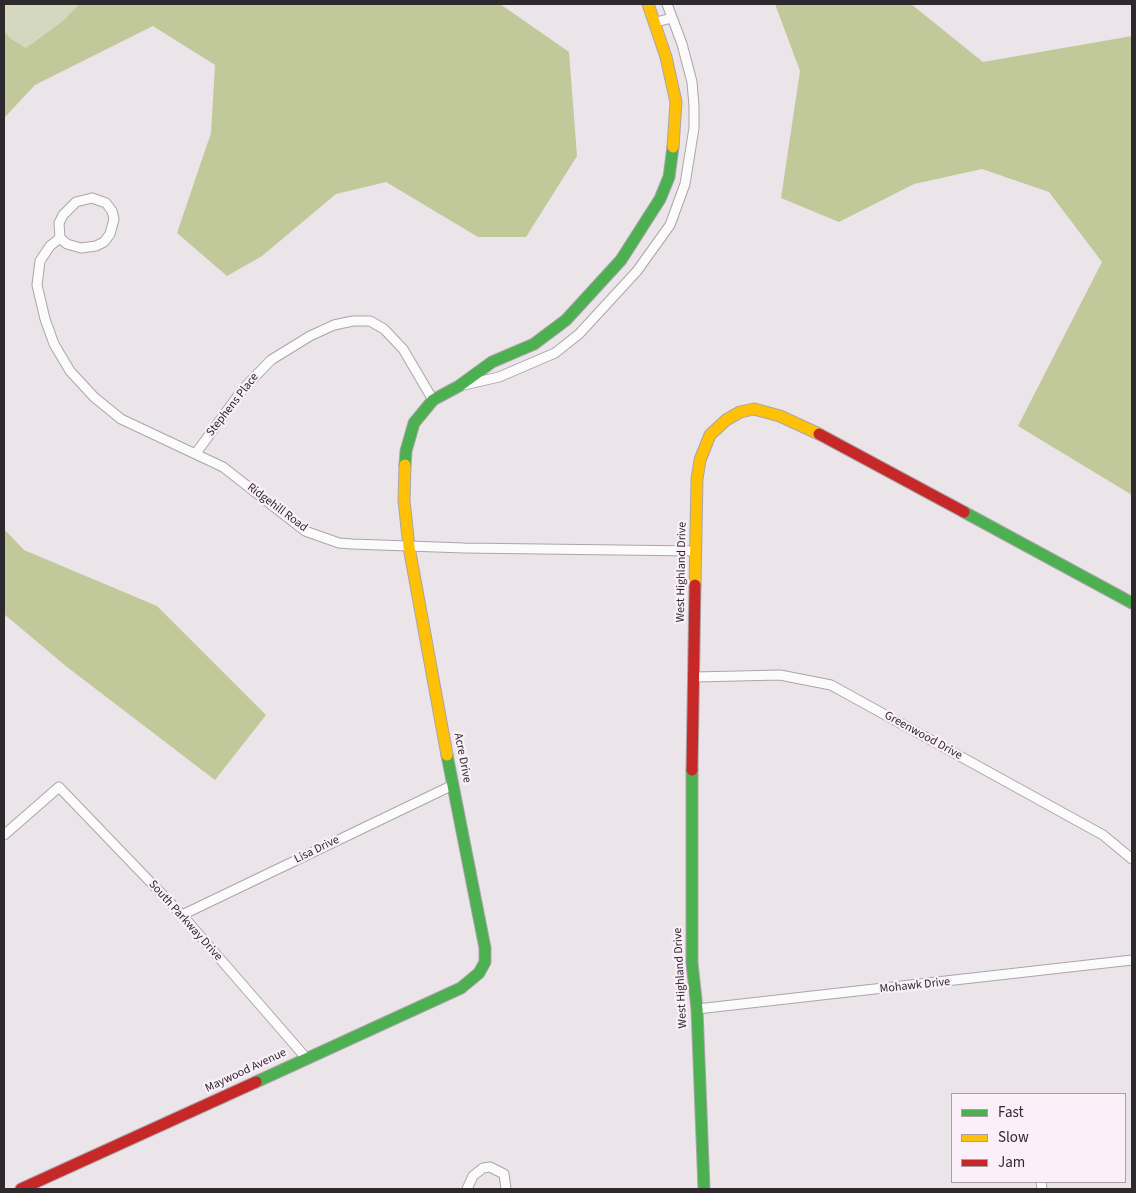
<!DOCTYPE html>
<style>
body{margin:0}
#map{position:relative;width:1136px;height:1193px;overflow:hidden;background:#ebe5ea;font-family:"Source Sans 3",sans-serif}
canvas{display:block}
.frame{position:absolute;inset:0;border:5px solid #2d292c;pointer-events:none}
.legend{position:absolute;left:951px;top:1093px;width:175px;height:90px;box-sizing:border-box;background:#fbeff9;border:1px solid #a9a0a7;margin:0;padding:6px 9px;list-style:none;font-size:15px;color:#2d292c}
.legend li{display:flex;align-items:center;gap:10px;height:25px}
.legend b{width:25px;border:1px solid #a9a0a7}
</style>
<div id="map">
<canvas width="1136" height="1193"></canvas>
<div class="frame"></div>
<ul class="legend">
<li><b style="height:6px;background:#4caf50"></b>Fast</li>
<li><b style="height:6px;background:#ffc107"></b>Slow</li>
<li><b style="height:6px;background:#c62828"></b>Jam</li>
</ul>
</div>
<script>
const ctx = document.querySelector('canvas').getContext('2d');
ctx.lineJoin = 'round';
function fillPath(path, color) {
  ctx.fillStyle = color;
  ctx.fill(path, 'evenodd');
}
function poly(rows) {
  const path = new Path2D();
  for (const r of rows) {
    path.moveTo(r[0], r[1]);
    for (let i = 2; i < r.length; i += 2) path.lineTo(r[i], r[i + 1]);
  }
  return path;
}
function stroke(path, color, width, dash) {
  ctx.strokeStyle = color;
  ctx.lineWidth = width;
  ctx.lineCap = dash ? 'butt' : 'round';
  ctx.setLineDash(dash || []);
  ctx.stroke(path);
}
function label(font, color, halo, rows, align = 'center') {
  ctx.font = font + ' "Source Sans 3",sans-serif';
  ctx.lineWidth = 4.5;
  ctx.setLineDash([]);
  ctx.textBaseline = 'middle';
  ctx.strokeStyle = halo;
  ctx.fillStyle = color;
  for (const [text, x, y, turn = 0] of rows) {
    ctx.save();
    ctx.translate(x, y);
    ctx.rotate((+turn || 0) * Math.PI / 180);
    ctx.textAlign = isNaN(turn) ? turn : align;
    if (halo) ctx.strokeText(text, 0, 0);
    ctx.fillText(text, 0, 0);
    ctx.restore();
  }
}
const green = poly([
 [4,4,79,4,64,20,26,48,10,38,4,30]
]);
const forest = poly([
 [79,4,500,4,569,52,577,156,526,237,478,237,386,182,336,194,262,256,227,276,177,233,211,133,215,65,153,26,35,85,4,118,4,30,10,38,26,48,64,20],
 [775,4,911,4,983,62,1132,36,1132,495,1018,426,1102,262,1049,192,982,169,914,184,839,222,781,198,800,71],
 [4,529,24,550,157,606,266,715,215,780,67,667,4,614]
]);
const street = poly([
 [656,22,672,18],
 [92,198,106,203,112,211,114,219,110,234,104,242,96,246,81,248,67,244,60,238,59,223,63,215,76,202,92,198],
 [60,238,50,246,40,261,37,285,45,319,54,344,70,371,94,397,121,419,223,467,305,531,339,543,352,544,464,548,695,551],
 [464,385,499,377,555,353,579,334,637,271,670,225,685,184,694,128,694,106,692,82,682,44,667,4],
 [196,453,243,389,271,360,310,336,334,325,353,321,370,321,384,329,403,349,433,400],
 [695,677,780,675,831,685,1103,835,1132,859],
 [4,835,59,787,182,915,307,1059],
 [182,915,453,785],
 [697,1009,1132,960],
 [1041,1182,1042,1189],
 [467,1189,473,1176,483,1168,490,1167,504,1174,506,1189]
]);
const fast = poly([
 [405,465,406,451,414,423,433,400,459,386,492,362,534,344,566,320,621,260,660,199,669,177,673,147],
 [964,512,1132,603],
 [692,770,692,963,697,1009,704,1189],
 [256,1082,461,988,479,973,485,962,485,948,447,755]
]);
const slow = poly([
 [648,4,666,57,676,102,673,147],
 [405,465,404,500,409,547,447,755],
 [695,585,697,479,700,460,710,435,726,420,740,412,754,409,780,416,819,434]
]);
const jam = poly([
 [819,434,964,512],
 [692,770,695,585],
 [21,1189,256,1082]
]);
const streetNames = [
 ["Stephens Place",233,405,-52],
 ["Ridgehill Road",277,508,37],
 ["West Highland Drive",682,572,-89],
 ["Greenwood Drive",923,736,29],
 ["Acre Drive",462,758,79],
 ["Lisa Drive",317,850,-26],
 ["South Parkway Drive",185,921,48],
 ["West Highland Drive",681,978,-93],
 ["Mohawk Drive",915,986,-6],
 ["Maywood Avenue",246,1071,-25]
];
fillPath(green, '#d4d8be');
fillPath(forest, '#c1c89a');
stroke(street, '#aaa5a9', 11);
stroke(fast, '#aaa5a9', 13);
stroke(slow, '#aaa5a9', 13);
stroke(jam, '#aaa5a9', 13);
stroke(street, '#fcfbfc', 9);
stroke(fast, '#4caf50', 11);
stroke(slow, '#ffc107', 11);
stroke(jam, '#c62828', 11);
label('12px', '#2d292c', '#fbeff9', streetNames);
</script>
